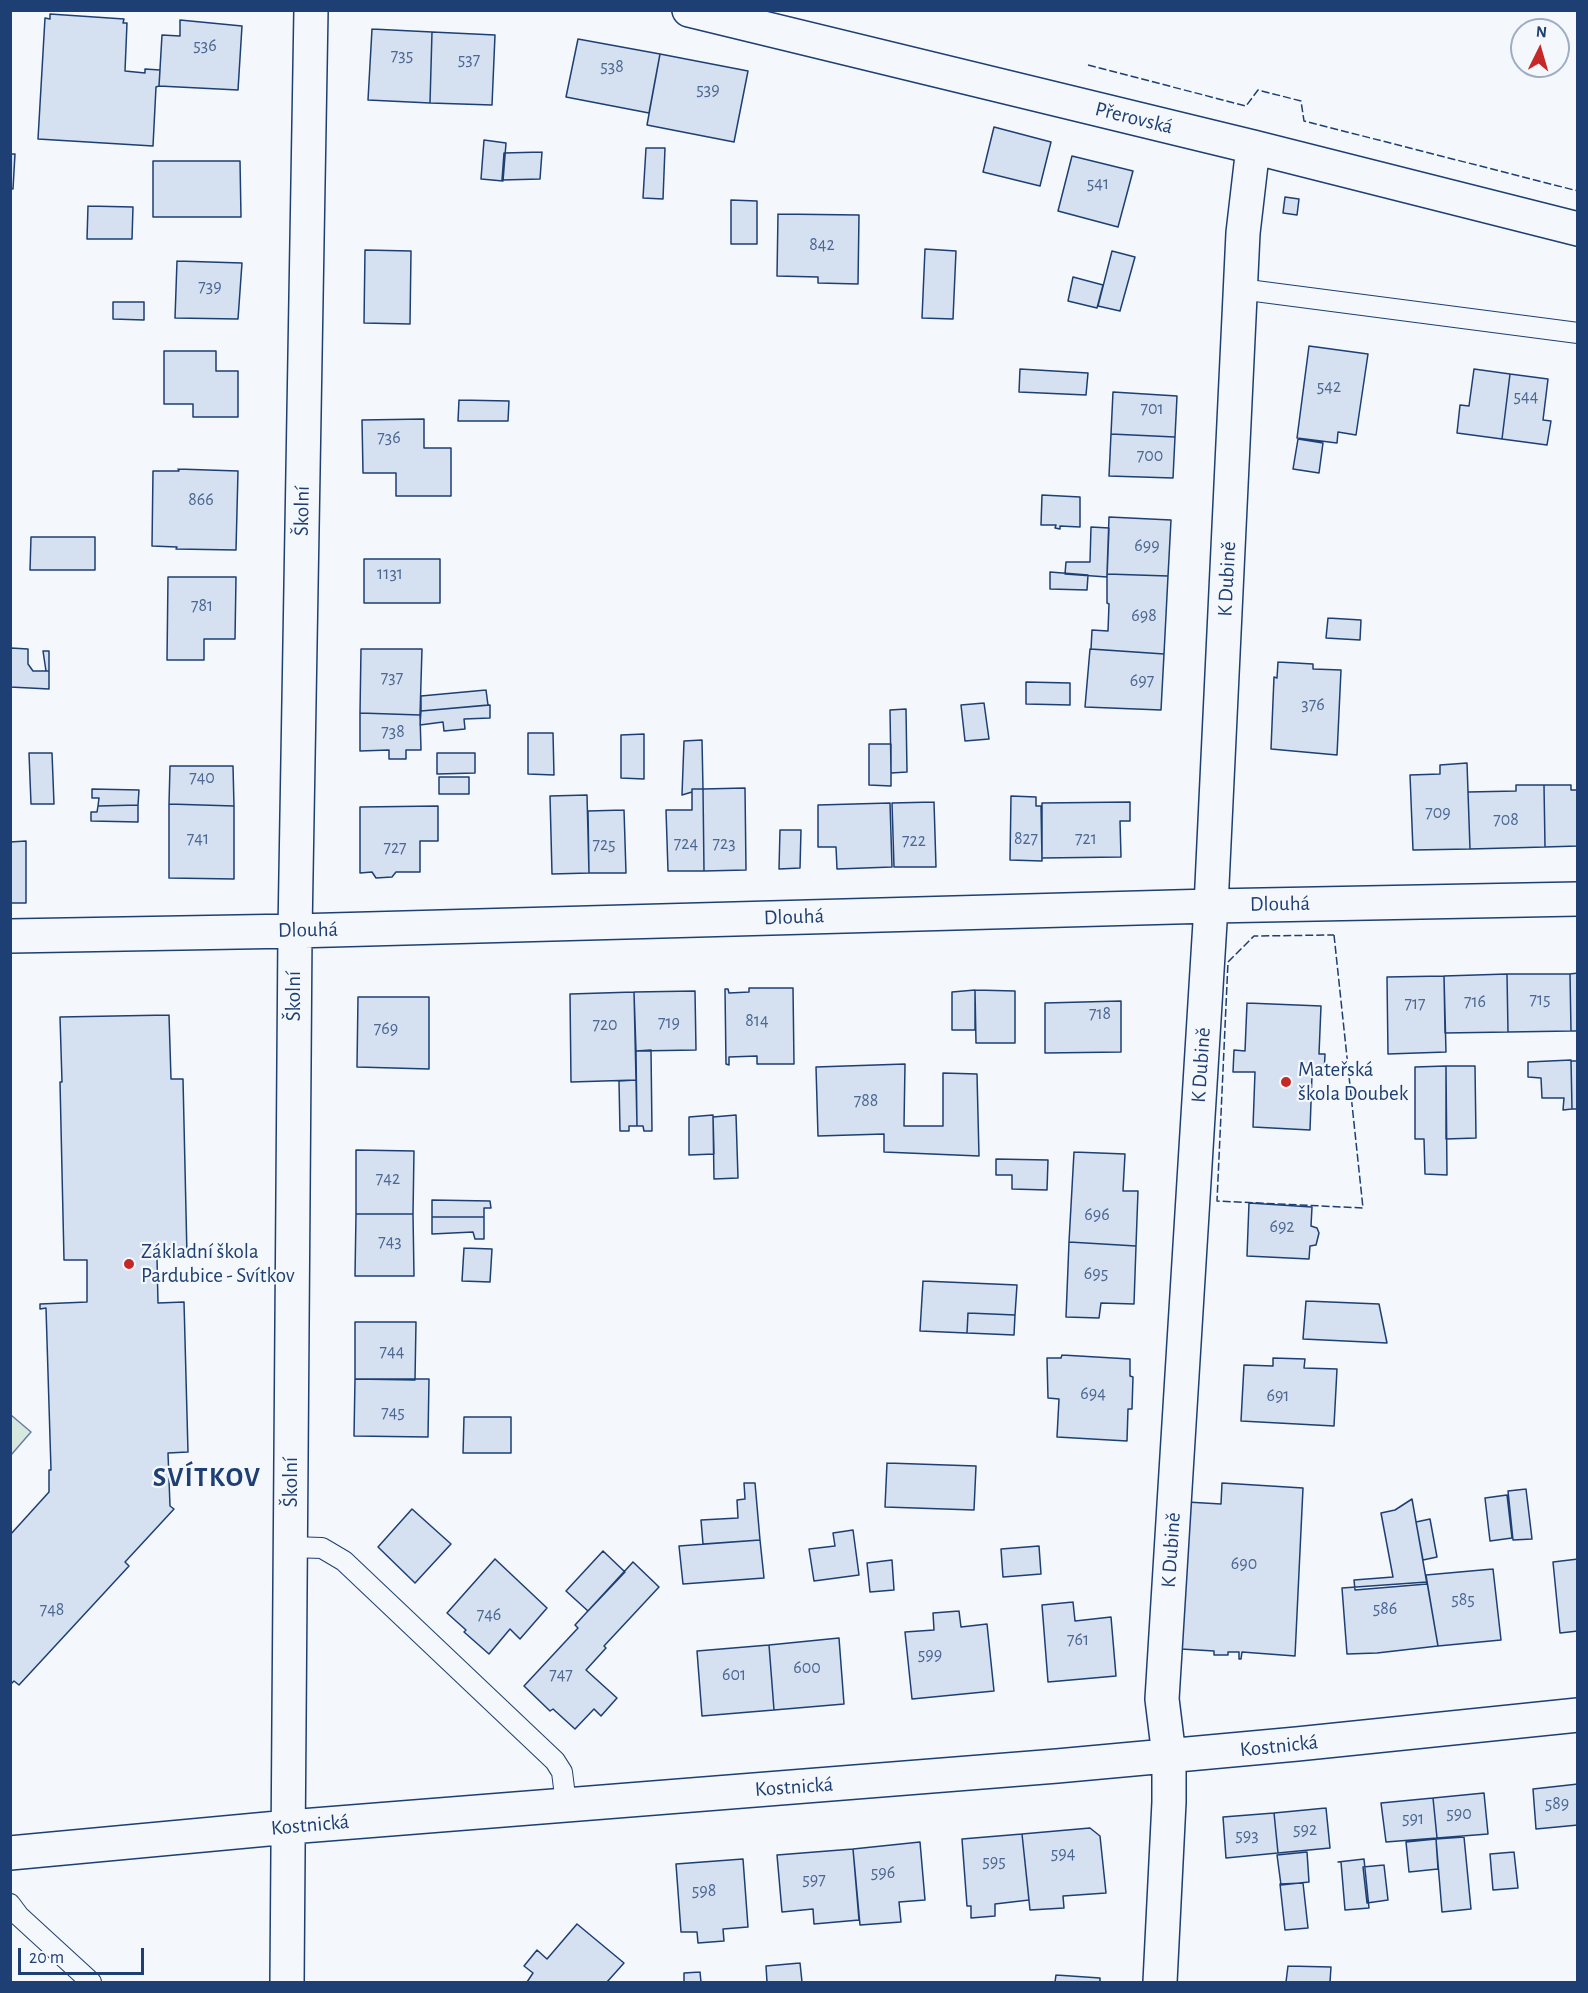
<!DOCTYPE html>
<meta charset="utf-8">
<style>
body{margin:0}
#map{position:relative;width:1588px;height:1993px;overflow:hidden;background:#f4f7fb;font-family:"Alegreya Sans",sans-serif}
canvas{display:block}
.frame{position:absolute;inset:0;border:12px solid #1d3f73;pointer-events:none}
.north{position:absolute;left:1510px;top:18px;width:60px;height:60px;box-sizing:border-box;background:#f4f7fb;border:2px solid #9eadc5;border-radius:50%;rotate:5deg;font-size:16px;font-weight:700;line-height:24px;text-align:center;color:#1d3f73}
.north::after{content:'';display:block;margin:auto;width:21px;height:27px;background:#c62828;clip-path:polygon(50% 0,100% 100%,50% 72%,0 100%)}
.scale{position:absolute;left:18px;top:1948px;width:126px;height:27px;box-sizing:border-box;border:3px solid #1d3f73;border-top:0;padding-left:8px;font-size:18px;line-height:21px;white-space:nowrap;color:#1d3f73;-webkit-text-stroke:4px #f4f7fb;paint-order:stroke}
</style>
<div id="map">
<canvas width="1588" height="1993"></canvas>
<div class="frame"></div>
<div class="north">N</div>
<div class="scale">20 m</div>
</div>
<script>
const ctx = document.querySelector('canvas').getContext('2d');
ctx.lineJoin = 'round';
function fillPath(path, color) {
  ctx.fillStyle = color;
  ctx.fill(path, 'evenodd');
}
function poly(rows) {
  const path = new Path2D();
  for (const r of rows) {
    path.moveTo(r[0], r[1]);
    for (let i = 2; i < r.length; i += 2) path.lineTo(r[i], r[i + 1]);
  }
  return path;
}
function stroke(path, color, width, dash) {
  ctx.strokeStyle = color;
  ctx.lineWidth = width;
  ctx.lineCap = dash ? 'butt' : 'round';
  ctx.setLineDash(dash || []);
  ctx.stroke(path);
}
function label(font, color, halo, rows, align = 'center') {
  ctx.font = font + ' "Alegreya Sans",sans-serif';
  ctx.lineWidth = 4.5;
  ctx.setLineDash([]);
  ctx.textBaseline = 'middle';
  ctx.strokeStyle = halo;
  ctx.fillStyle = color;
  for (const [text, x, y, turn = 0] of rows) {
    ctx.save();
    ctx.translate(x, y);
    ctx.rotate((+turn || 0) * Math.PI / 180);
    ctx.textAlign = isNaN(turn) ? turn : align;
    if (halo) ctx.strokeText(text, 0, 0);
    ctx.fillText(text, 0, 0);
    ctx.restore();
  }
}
const green = poly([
 [11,1415,31,1432,11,1455,11,1415]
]);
const building = poly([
 [50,14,124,19,123,23,127,23,125,71,145,73,145,69,160,70,159,86,156,87,153,146,38,139,45,18,50,19,50,14],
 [180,20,242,26,238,90,159,86,162,35,180,36,180,20],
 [372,29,432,32,430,103,368,100,372,29],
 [432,32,495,35,492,105,430,103,432,32],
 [578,39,660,54,649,113,566,97,578,39],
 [660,54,748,71,734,142,647,125,660,54],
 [994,127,1051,142,1040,186,983,172,994,127],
 [484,140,506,143,503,181,481,179,484,140],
 [646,148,665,148,663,199,643,198,646,148],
 [542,152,540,179,502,180,504,153,542,152],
 [10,154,15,154,13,189,10,188,10,154],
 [1072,156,1133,171,1118,227,1058,211,1072,156],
 [153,161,240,161,241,217,153,217,153,161],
 [1285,197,1299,199,1297,215,1283,213,1285,197],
 [731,200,757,201,757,244,731,244,731,200],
 [88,206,133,207,132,239,87,239,88,206],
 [778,214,859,215,858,284,818,283,818,277,777,276,778,214],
 [925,249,956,251,953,319,922,318,925,249],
 [365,250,411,251,410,324,364,323,365,250],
 [1112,251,1135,257,1120,311,1098,306,1112,251],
 [177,261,242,263,238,319,175,318,177,261],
 [1073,277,1103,285,1097,308,1068,301,1073,277],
 [113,302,144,302,144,320,113,319,113,302],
 [1309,346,1368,354,1356,435,1338,432,1337,443,1297,438,1309,346],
 [164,351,216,351,216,371,238,371,238,417,193,417,193,404,164,404,164,351],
 [1020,369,1088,373,1086,395,1019,392,1020,369],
 [1474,369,1510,374,1502,439,1457,433,1460,405,1469,406,1474,369],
 [1510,374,1548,379,1543,420,1551,421,1547,445,1502,439,1510,374],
 [1113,392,1177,396,1175,437,1111,434,1113,392],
 [459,400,509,401,508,421,458,421,459,400],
 [424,419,424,448,451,448,451,496,396,496,396,473,363,473,362,420,424,419],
 [1111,434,1175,437,1173,478,1109,476,1111,434],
 [1298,439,1323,443,1319,473,1293,469,1298,439],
 [178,469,238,471,236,550,176,549,177,547,152,546,153,471,179,471,178,469],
 [1042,495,1080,497,1080,527,1060,526,1060,529,1055,528,1056,525,1041,525,1042,495],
 [1109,517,1171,520,1168,576,1107,574,1109,517],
 [1091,527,1109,528,1107,577,1065,574,1066,562,1090,562,1091,527],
 [31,537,95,537,95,570,30,570,31,537],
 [364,559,440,559,440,603,364,603,364,559],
 [1050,572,1088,575,1087,590,1050,589,1050,572],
 [1107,574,1168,576,1164,654,1091,649,1092,630,1108,631,1109,604,1107,603,1107,574],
 [168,577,236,577,235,639,204,639,204,660,167,660,168,577],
 [1328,618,1361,620,1360,640,1326,638,1328,618],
 [11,648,28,649,28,664,33,671,49,671,49,689,10,687,11,648],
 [361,649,422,649,420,715,360,713,361,649],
 [1090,649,1164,654,1161,710,1085,707,1090,649],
 [43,651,49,651,49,671,46,671,43,651],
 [1278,662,1313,664,1313,669,1341,670,1337,755,1271,749,1274,677,1277,678,1278,662],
 [1026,682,1070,683,1070,705,1026,704,1026,682],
 [486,690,488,705,421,711,421,696,486,690],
 [984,703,989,739,965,741,961,705,984,703],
 [490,705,490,718,464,719,465,729,444,731,443,722,420,725,421,711,490,705],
 [906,709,907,772,891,773,890,710,906,709],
 [360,713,420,715,421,750,406,750,406,759,389,759,389,750,360,751,360,713],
 [528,733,553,733,554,775,528,774,528,733],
 [644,734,644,779,621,778,621,735,644,734],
 [702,740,703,789,692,789,692,792,682,795,684,741,702,740],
 [869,744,891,744,891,786,869,785,869,744],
 [29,753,52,753,54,804,31,804,29,753],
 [437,753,475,753,475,773,437,774,437,753],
 [1467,763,1470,849,1413,850,1410,775,1440,774,1440,765,1467,763],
 [170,766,233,766,234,806,169,804,170,766],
 [439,777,469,777,469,794,439,794,439,777],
 [1516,785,1544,785,1545,847,1470,849,1468,792,1516,791,1516,785],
 [1544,785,1571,785,1571,790,1578,790,1578,846,1545,847,1544,785],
 [745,788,746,870,704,871,703,789,745,788],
 [92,789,139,790,138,805,98,806,99,798,92,798,92,789],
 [692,789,703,789,704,871,668,871,666,810,692,810,692,789],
 [587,795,589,873,552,874,550,796,587,795],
 [1011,796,1036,797,1036,806,1041,806,1042,861,1010,860,1011,796],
 [934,802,936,867,894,867,892,803,934,802],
 [1130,802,1130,821,1120,821,1121,857,1042,858,1042,803,1130,802],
 [890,803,892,867,837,869,836,847,818,847,818,805,890,803],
 [169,804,234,806,234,879,169,878,169,804],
 [138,805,138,822,91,821,91,812,97,812,98,806,138,805],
 [438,806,438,841,420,841,420,872,396,872,392,877,376,878,372,872,360,873,360,807,438,806],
 [624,810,626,873,589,873,588,811,624,810],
 [780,830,801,830,800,868,779,869,780,830],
 [26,841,26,903,10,903,10,842,26,841],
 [1578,973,1578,1031,1571,1031,1570,974,1578,973],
 [1507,974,1508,1032,1445,1033,1444,976,1507,974],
 [1507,974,1570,974,1571,1031,1508,1032,1507,974],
 [1444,976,1446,1052,1388,1054,1387,977,1444,976],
 [749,988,793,988,794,1064,757,1064,757,1056,729,1057,729,1065,726,1064,725,989,728,989,729,993,749,992,749,988],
 [975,990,975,1030,952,1030,952,992,975,990],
 [975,990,1015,991,1015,1043,976,1043,975,990],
 [695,991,696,1050,636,1051,634,992,695,991],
 [634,992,636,1080,571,1082,570,994,634,992],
 [358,997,429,997,429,1069,357,1067,358,997],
 [1121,1001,1121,1052,1045,1053,1045,1003,1121,1001],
 [1247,1003,1321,1006,1319,1054,1325,1054,1324,1075,1312,1075,1310,1130,1253,1127,1255,1072,1233,1072,1234,1050,1245,1051,1247,1003],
 [169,1015,171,1079,183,1079,187,1256,157,1258,158,1303,184,1302,188,1452,168,1453,170,1506,174,1509,125,1562,129,1566,19,1685,14,1681,10,1685,10,1535,49,1492,49,1470,51,1470,46,1308,40,1309,40,1304,87,1302,87,1260,64,1260,60,1082,62,1082,60,1017,169,1015],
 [651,1050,652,1131,644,1131,643,1126,637,1126,636,1051,651,1050],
 [1571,1060,1572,1109,1563,1110,1564,1098,1542,1098,1541,1078,1528,1077,1528,1062,1571,1060],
 [1571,1061,1578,1061,1578,1109,1572,1109,1571,1061],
 [905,1064,904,1126,943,1126,943,1073,977,1074,979,1156,884,1152,884,1134,818,1136,816,1067,905,1064],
 [1446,1066,1475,1066,1476,1138,1446,1139,1446,1066],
 [1446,1066,1447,1175,1425,1174,1424,1139,1415,1139,1415,1067,1446,1066],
 [636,1080,637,1126,629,1126,629,1131,620,1131,619,1081,636,1080],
 [713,1115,714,1154,689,1155,689,1117,713,1115],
 [736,1115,738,1178,714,1179,713,1117,736,1115],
 [356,1150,414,1151,413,1214,356,1214,356,1150],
 [1074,1152,1125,1154,1123,1191,1138,1191,1136,1246,1069,1242,1074,1152],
 [996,1159,1048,1160,1047,1190,1012,1189,1012,1175,996,1175,996,1159],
 [432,1200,490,1201,491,1208,484,1208,484,1217,432,1217,432,1200],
 [1249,1203,1312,1207,1311,1226,1317,1228,1319,1233,1316,1245,1310,1246,1309,1259,1247,1256,1249,1203],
 [356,1214,413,1214,414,1276,355,1276,356,1214],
 [432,1217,484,1217,484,1239,475,1239,473,1232,432,1234,432,1217],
 [1069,1242,1136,1246,1134,1304,1101,1303,1099,1318,1066,1317,1069,1242],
 [464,1248,492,1249,490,1282,462,1281,464,1248],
 [923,1281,1017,1285,1015,1315,968,1313,967,1333,920,1331,923,1281],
 [1306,1301,1379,1304,1387,1343,1303,1339,1306,1301],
 [968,1313,1015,1315,1014,1335,967,1333,968,1313],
 [355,1322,416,1322,415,1380,355,1379,355,1322],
 [1062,1355,1130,1359,1130,1376,1133,1377,1132,1409,1128,1409,1127,1441,1057,1437,1059,1399,1048,1398,1047,1358,1061,1358,1062,1355],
 [1273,1358,1305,1359,1304,1368,1337,1369,1334,1426,1241,1421,1244,1365,1273,1366,1273,1358],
 [355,1379,429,1379,428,1437,354,1436,355,1379],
 [464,1417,511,1417,511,1453,463,1453,464,1417],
 [887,1463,976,1466,974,1510,885,1507,887,1463],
 [744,1483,755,1483,760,1540,703,1544,701,1520,738,1518,737,1500,745,1499,744,1483],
 [1222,1483,1303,1488,1295,1656,1242,1652,1241,1659,1239,1659,1239,1652,1228,1652,1228,1655,1214,1655,1214,1651,1181,1649,1187,1502,1221,1504,1222,1483],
 [1526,1489,1532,1539,1513,1540,1508,1491,1526,1489],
 [1507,1495,1512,1538,1490,1541,1485,1498,1507,1495],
 [1412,1499,1427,1584,1355,1590,1354,1580,1393,1577,1381,1513,1395,1510,1412,1499],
 [412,1509,451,1544,415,1583,378,1547,412,1509],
 [1430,1519,1437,1557,1423,1560,1416,1522,1430,1519],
 [853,1530,859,1575,814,1581,809,1549,835,1546,833,1533,853,1530],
 [760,1540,764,1578,683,1584,679,1546,760,1540],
 [1039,1546,1041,1574,1003,1577,1001,1549,1039,1546],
 [603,1551,625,1572,588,1611,566,1591,603,1551],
 [495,1559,547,1608,520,1639,510,1629,489,1654,464,1632,466,1630,447,1613,495,1559],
 [1578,1559,1578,1631,1560,1633,1553,1562,1578,1559],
 [892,1560,894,1590,870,1592,867,1563,892,1560],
 [633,1562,659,1587,604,1646,606,1648,586,1670,617,1698,601,1716,594,1709,575,1729,553,1709,550,1711,524,1686,578,1628,575,1625,633,1562],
 [1493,1569,1501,1640,1438,1646,1426,1575,1493,1569],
 [1427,1582,1438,1646,1377,1653,1347,1654,1342,1588,1427,1582],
 [1073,1602,1075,1621,1111,1617,1116,1676,1048,1682,1042,1605,1073,1602],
 [959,1611,961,1627,987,1624,994,1691,912,1699,905,1632,934,1630,933,1613,959,1611],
 [839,1638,844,1704,774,1710,769,1645,839,1638],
 [769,1645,774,1710,702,1716,697,1651,769,1645],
 [1578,1784,1578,1825,1536,1829,1533,1789,1578,1784],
 [1484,1793,1488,1834,1437,1838,1433,1798,1484,1793],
 [1433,1798,1437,1838,1386,1842,1381,1803,1433,1798],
 [1326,1808,1330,1848,1278,1853,1274,1813,1326,1808],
 [1274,1813,1278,1853,1226,1858,1223,1817,1274,1813],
 [1090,1828,1100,1836,1106,1893,1063,1896,1064,1908,1030,1910,1022,1834,1090,1828],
 [1022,1834,1029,1900,995,1904,995,1916,971,1918,971,1906,967,1906,962,1839,1022,1834],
 [1464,1837,1471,1909,1442,1912,1436,1839,1464,1837],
 [1436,1839,1438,1869,1409,1872,1406,1842,1436,1839],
 [920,1842,925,1900,899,1902,901,1922,860,1925,853,1849,920,1842],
 [853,1849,859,1920,814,1924,813,1909,782,1912,777,1855,853,1849],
 [1307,1852,1309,1882,1281,1885,1277,1855,1307,1852],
 [1514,1852,1518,1888,1493,1890,1490,1854,1514,1852],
 [743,1859,748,1927,723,1929,724,1941,698,1943,697,1932,681,1932,676,1864,743,1859],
 [1364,1859,1369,1908,1345,1910,1341,1862,1338,1862,1364,1859],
 [1384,1865,1388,1900,1367,1903,1363,1867,1384,1865],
 [1303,1883,1308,1928,1285,1930,1280,1884,1303,1883],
 [577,1924,624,1963,607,1982,527,1982,533,1973,524,1966,537,1950,547,1959,577,1924],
 [800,1963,802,1982,767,1982,766,1966,800,1963],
 [1288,1966,1331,1967,1330,1982,1286,1982,1288,1966],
 [700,1972,701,1982,684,1982,684,1973,700,1972],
 [1056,1975,1100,1978,1100,1982,1055,1982,1056,1975]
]);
const lane = poly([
 [1240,289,1578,333],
 [291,1547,322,1548,344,1561,555,1761,562,1772,566,1804],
 [10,1904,19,1916,91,1982]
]);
const street = poly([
 [689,10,1253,147,1578,229],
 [10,936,295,931,1211,906,1578,899],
 [10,1853,289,1827,1057,1766,1297,1744,1578,1715],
 [287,1982,295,931,311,10],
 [1160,1982,1169,1802,1169,1756,1162,1699,1211,906,1243,233,1253,147]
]);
const fence = poly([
 [1088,65,1246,106,1258,90,1301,101,1304,121,1578,191],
 [1334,935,1363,1208,1217,1201,1228,962,1254,936,1334,935]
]);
const markers = [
 [1286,1082,6,"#c62828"],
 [129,1264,6,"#c62828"]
];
const numberNames = [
 ["536",205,46],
 ["735",402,56],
 ["537",469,60],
 ["538",612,67],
 ["539",708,90],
 ["541",1098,184],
 ["842",822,245],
 ["739",210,287],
 ["542",1329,387],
 ["544",1526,397],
 ["701",1152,409],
 ["736",389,438],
 ["700",1150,456],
 ["866",201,500],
 ["699",1147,546],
 ["1131",390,574],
 ["781",202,606],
 ["698",1144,616],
 ["737",392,678],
 ["697",1142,681],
 ["376",1313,705],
 ["738",393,732],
 ["740",202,778],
 ["709",1438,813],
 ["708",1506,820],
 ["741",198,839],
 ["827",1026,839],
 ["721",1086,839],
 ["722",914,841],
 ["724",686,844],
 ["723",724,844],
 ["725",604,845],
 ["727",395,848],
 ["715",1540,1000],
 ["716",1475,1002],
 ["717",1415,1004],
 ["718",1100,1014],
 ["814",757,1021],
 ["719",669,1023],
 ["720",605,1025],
 ["769",386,1029],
 ["788",866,1101],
 ["742",388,1179],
 ["696",1097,1215],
 ["692",1282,1227],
 ["743",390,1242],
 ["695",1096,1274],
 ["744",392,1352],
 ["694",1093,1394],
 ["691",1278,1396],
 ["745",393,1413],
 ["690",1244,1564],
 ["585",1463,1600],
 ["586",1385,1609],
 ["748",52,1610],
 ["746",489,1615],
 ["761",1078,1640],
 ["599",930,1655],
 ["600",807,1668],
 ["747",561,1675],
 ["601",734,1675],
 ["589",1557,1804],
 ["590",1459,1814],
 ["591",1413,1819],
 ["592",1305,1830],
 ["593",1247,1836],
 ["594",1063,1854],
 ["595",994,1862],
 ["596",883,1873],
 ["597",814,1880],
 ["598",704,1891]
];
const streetNames = [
 ["Přerovská",1134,118,14],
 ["Školní",302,511,-89],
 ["K Dubině",1227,579,-87],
 ["Dlouhá",1280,904,-1],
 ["Dlouhá",794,917,-2],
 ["Dlouhá",308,930,-1],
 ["Školní",294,996,-90],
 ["K Dubině",1201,1065,-86],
 ["Školní",291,1482,-90],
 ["K Dubině",1171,1550,-86],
 ["Kostnická",1279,1746,-6],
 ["Kostnická",794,1787,-4],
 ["Kostnická",310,1825,-5]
];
const poiNames = [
 ["Mateřská",1298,1070],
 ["škola Doubek",1298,1094],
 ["Základní škola",141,1252],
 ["Pardubice - Svítkov",141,1276]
];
const districtNames = [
 ["SVÍTKOV",207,1478]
];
fillPath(green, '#d7e8df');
stroke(green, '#687fa3', 1.5);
fillPath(building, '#d5e0f0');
stroke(building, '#1d3f73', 1.5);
stroke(lane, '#1d3f73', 22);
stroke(street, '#1d3f73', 36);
stroke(lane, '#f4f7fb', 20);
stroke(street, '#f4f7fb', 33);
stroke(fence, '#1d3f73', 1.5, [8, 3]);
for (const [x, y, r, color] of markers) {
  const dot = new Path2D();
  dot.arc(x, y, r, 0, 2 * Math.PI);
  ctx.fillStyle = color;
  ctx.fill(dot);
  stroke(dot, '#f4f7fb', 2);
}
label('18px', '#4b6792', null, numberNames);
label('21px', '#1d3f73', '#f4f7fb', streetNames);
label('21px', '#1d3f73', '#f4f7fb', poiNames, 'left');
ctx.letterSpacing = '1.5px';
label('bold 27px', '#1d3f73', '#f4f7fb', districtNames);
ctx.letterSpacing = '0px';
</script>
